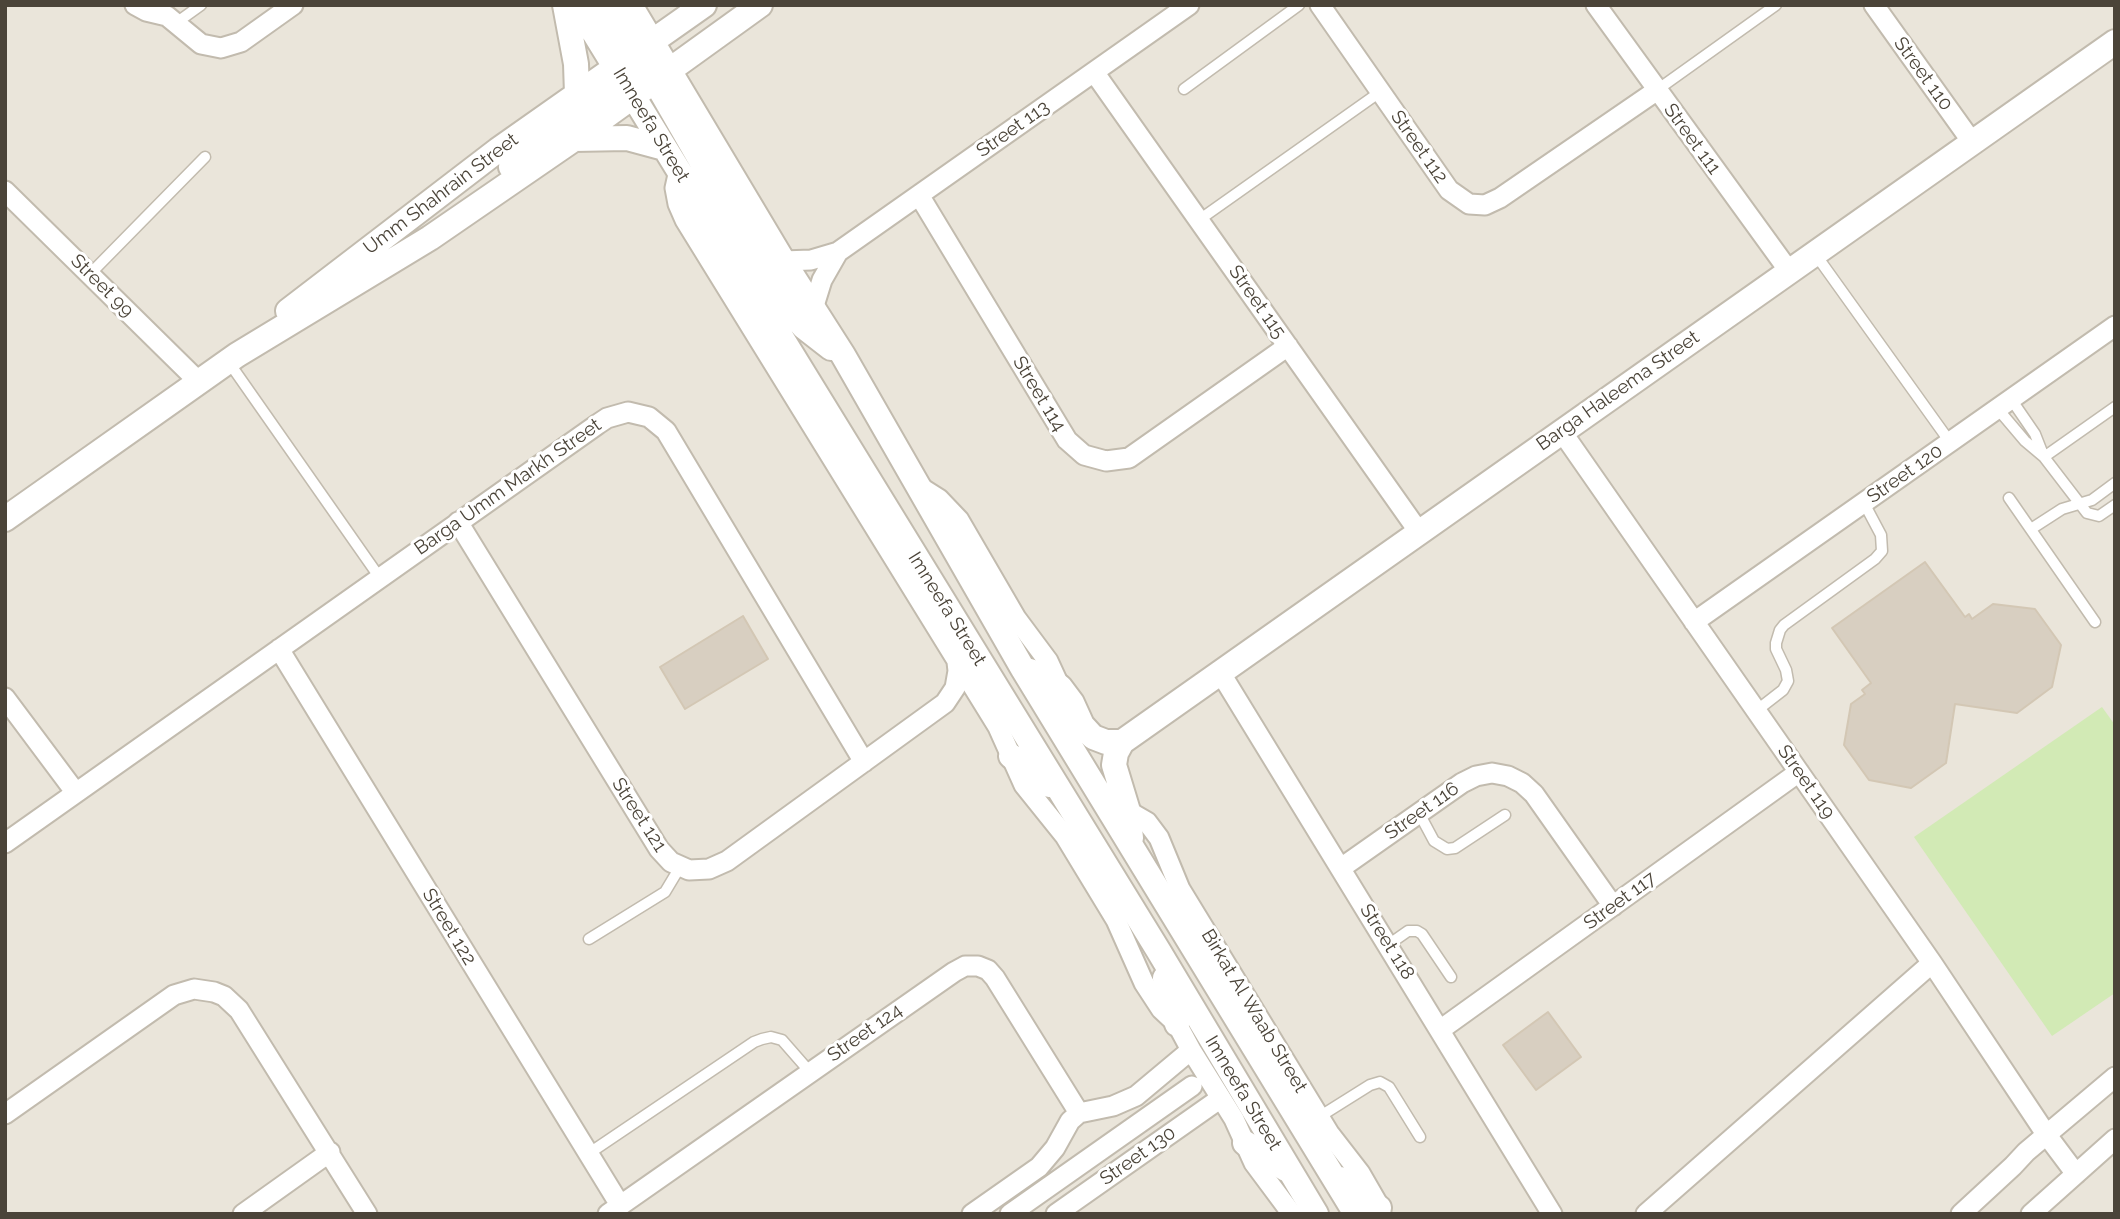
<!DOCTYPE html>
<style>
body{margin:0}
#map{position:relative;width:2120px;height:1219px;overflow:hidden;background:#f6f3ec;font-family:Raleway,sans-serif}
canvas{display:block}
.frame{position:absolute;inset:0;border:7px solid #4b4439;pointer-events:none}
</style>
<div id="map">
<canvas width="2120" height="1219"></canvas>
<div class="frame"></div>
</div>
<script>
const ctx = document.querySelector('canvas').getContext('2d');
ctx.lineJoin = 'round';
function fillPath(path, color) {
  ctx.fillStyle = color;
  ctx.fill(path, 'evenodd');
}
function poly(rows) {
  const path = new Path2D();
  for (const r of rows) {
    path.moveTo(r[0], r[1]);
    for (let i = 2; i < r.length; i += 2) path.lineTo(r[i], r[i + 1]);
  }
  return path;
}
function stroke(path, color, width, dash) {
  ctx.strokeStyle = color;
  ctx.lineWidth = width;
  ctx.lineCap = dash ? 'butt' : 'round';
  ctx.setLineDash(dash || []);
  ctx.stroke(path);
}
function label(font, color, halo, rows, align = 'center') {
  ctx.font = font + ' Raleway,sans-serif';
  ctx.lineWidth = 6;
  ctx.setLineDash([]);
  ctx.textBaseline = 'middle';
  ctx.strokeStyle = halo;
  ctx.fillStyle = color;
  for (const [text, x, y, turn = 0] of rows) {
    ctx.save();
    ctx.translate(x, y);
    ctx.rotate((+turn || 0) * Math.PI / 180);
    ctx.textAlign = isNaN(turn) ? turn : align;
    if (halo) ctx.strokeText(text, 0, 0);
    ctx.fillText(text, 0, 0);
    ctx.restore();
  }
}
const residential = poly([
 [5,5,2115,5,2115,1214,5,1214]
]);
const green = poly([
 [2102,707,2115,725,2115,993,2052,1036,1914,837]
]);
const building = poly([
 [1925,562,1965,617,1969,614,1972,619,1993,604,2035,609,2061,645,2052,687,2017,713,1955,704,1946,763,1911,788,1869,780,1844,745,1851,704,1865,694,1862,690,1871,683,1832,628,1925,562],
 [743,616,768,659,685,709,660,667,743,616],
 [1548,1012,1581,1057,1536,1090,1503,1045,1548,1012]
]);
const service = poly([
 [176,23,201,5],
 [1184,89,1299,5],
 [1657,90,1776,5],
 [1199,220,1380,92],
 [1816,255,1950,442],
 [90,274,205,157],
 [228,361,380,578],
 [2011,399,2035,434,2044,457],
 [1997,408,2025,441,2044,457,2087,513,2099,516,2115,505],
 [2044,457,2115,407],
 [2009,498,2095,622],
 [2031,529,2062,509,2092,500,2115,483],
 [1756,711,1783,690,1788,681,1786,670,1776,649,1776,643,1780,630,1784,625,1875,559,1882,551,1881,535,1864,503],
 [1419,813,1434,841,1447,849,1455,848,1505,815],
 [589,939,665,892,680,867],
 [1388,945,1408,931,1417,931,1422,934,1451,977],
 [1319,1117,1370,1085,1380,1082,1389,1087,1420,1137],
 [588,1154,754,1042,762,1039,771,1037,782,1040,810,1072]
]);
const minor = poly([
 [135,5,146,11,167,16,201,44,221,48,241,42,293,5],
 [1320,5,1449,190,1469,204,1485,205,1500,198,1656,91],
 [1596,5,1789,271],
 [1874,5,1972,142],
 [1094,72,1419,532],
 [679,170,675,188,678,204,685,220,998,727,1024,785,1065,836,1116,920,1144,983,1161,1009,1177,1024,1191,1050,1234,1119,1254,1163,1292,1214],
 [5,191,199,382],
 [919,195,1067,440,1084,455,1106,461,1129,458,1288,346],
 [783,261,811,260,838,252,1189,5],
 [813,309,822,280,838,252],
 [1562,432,1932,963,2046,1134,2076,1174],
 [920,487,939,499,959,520,1016,618,1048,661,1060,687],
 [458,522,659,849,671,862,689,870,709,869,727,861,945,703,955,688,958,671,957,662],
 [1694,622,2115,326],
 [279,649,620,1205],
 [1220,672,1552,1214],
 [5,698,76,793],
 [1128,811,1147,822,1159,838,1180,889,1329,1133,1360,1173,1379,1206],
 [5,843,598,424,607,418,628,412,649,417,666,431,864,762],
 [1341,868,1462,783,1476,776,1492,773,1508,776,1522,783,1534,794,1613,906],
 [1440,1030,1799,772],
 [5,1114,174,995,194,989,214,992,224,996,239,1010,367,1214],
 [243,1214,330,1152],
 [608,1214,954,972,965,966,978,966,988,970,995,978,1079,1113],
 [972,1214,1039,1167,1055,1148,1070,1121,1079,1113,1113,1106,1136,1096,1191,1050],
 [1010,1214,1192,1086],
 [1056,1214,1221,1098],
 [1646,1214,1932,963],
 [1961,1214,2013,1166,2026,1152,2115,1077],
 [2031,1214,2115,1139]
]);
const tertiary = poly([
 [565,5,576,64,577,94],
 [577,5,1158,950,1316,1214],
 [604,5,635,53,647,63],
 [630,5,783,261,843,355,1023,669,1356,1214],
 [643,71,655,81,783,303,804,327,831,348],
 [574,139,627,138,664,148],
 [511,167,536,144,613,90],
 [288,311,498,150,704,5],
 [5,519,237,355,430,238,574,139,760,5],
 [1023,669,1043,675,1060,687,1072,703,1082,725,1093,737,1106,742,1122,742],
 [1011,756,1049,785],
 [1131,838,1128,811,1114,765,1116,753,1122,742,2115,42],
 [1165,978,1177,1024],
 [1245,1143,1286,1169],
 [1340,1179,1379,1208]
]);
const streetNames = [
 ["Street 110",1923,74,54],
 ["Imneefa Street",651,125,59],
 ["Street 113",1013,129,-35],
 ["Street 111",1692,139,54],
 ["Street 112",1419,147,55],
 ["Umm Shahrain Street",441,194,-37],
 ["Street 99",102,286,45],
 ["Street 115",1257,302,55],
 ["Barga Haleema Street",1618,391,-35],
 ["Street 114",1039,394,59],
 ["Street 120",1905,474,-35],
 ["Barga Umm Markh Street",508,487,-35],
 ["Imneefa Street",947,609,58],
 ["Street 119",1806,782,55],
 ["Street 116",1422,811,-35],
 ["Street 121",639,815,57],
 ["Street 117",1620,901,-36],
 ["Street 122",449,927,59],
 ["Street 118",1387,942,58],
 ["Birkat Al Waab Street",1254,1011,59],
 ["Street 124",865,1033,-35],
 ["Imneefa Street",1243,1093,59],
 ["Street 130",1138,1156,-35]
];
fillPath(residential, '#eae5da');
fillPath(green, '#d2eab5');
fillPath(building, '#d8cfc1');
stroke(building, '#d3c7b4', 2);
stroke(service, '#c2bbae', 13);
stroke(minor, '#c2bbae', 23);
stroke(tertiary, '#c2bbae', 28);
stroke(service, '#fff', 10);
stroke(minor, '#fff', 19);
stroke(tertiary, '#fff', 24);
label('19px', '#4b4439', '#fff', streetNames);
</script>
